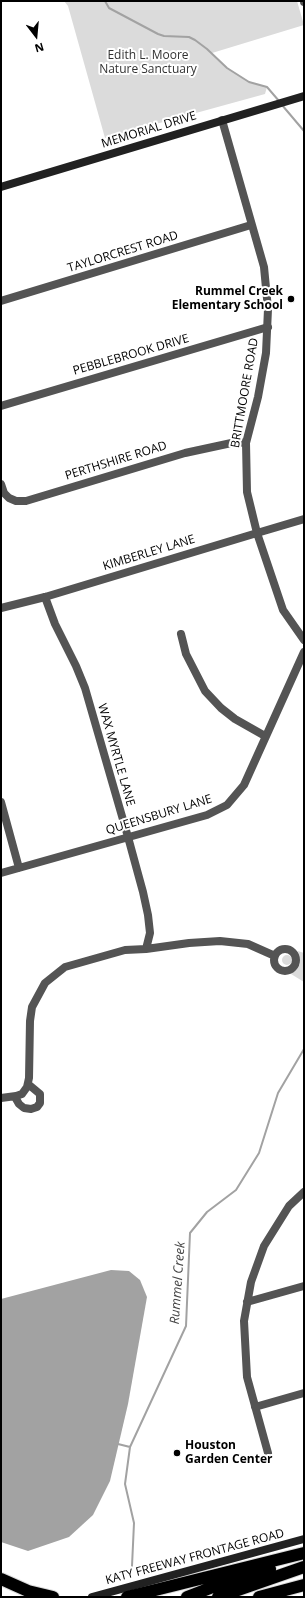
<!DOCTYPE html>
<style>
body{margin:0}
#map{position:relative;width:305px;height:1598px;overflow:hidden;background:#fff;font-family:"Open Sans",sans-serif}
canvas{display:block}
.frame{position:absolute;inset:0;border:2px solid #000;pointer-events:none}
.north{position:absolute;left:16px;top:16px;width:40px;height:40px;-webkit-text-stroke:3px #fff;paint-order:stroke;rotate:164deg;font-size:11px;font-weight:700;line-height:16px;text-align:center;color:#000}
.north::after{content:'';display:block;margin:auto;width:14px;height:18px;background:#000;clip-path:polygon(50% 0,100% 100%,50% 72%,0 100%)}
</style>
<div id="map">
<canvas width="305" height="1598"></canvas>
<div class="frame"></div>
<div class="north">N</div>
</div>
<script>
const ctx = document.querySelector('canvas').getContext('2d');
ctx.lineJoin = 'round';
function fillPath(path, color) {
  ctx.fillStyle = color;
  ctx.fill(path, 'evenodd');
}
function poly(rows) {
  const path = new Path2D();
  for (const r of rows) {
    if (r.length === 3) {
      path.moveTo(r[0] + r[2], r[1]);
      path.arc(r[0], r[1], r[2], 0, 2 * Math.PI);
      continue;
    }
    path.moveTo(r[0], r[1]);
    for (let i = 2; i < r.length; i += 2) path.lineTo(r[i], r[i + 1]);
  }
  return path;
}
function stroke(path, color, width, dash) {
  ctx.strokeStyle = color;
  ctx.lineWidth = width;
  ctx.lineCap = dash ? 'butt' : 'round';
  ctx.setLineDash(dash || []);
  ctx.stroke(path);
}
function label(font, color, halo, rows, align = 'center') {
  ctx.font = font + ' "Open Sans",sans-serif';
  ctx.lineWidth = 4;
  ctx.setLineDash([]);
  ctx.textBaseline = 'middle';
  ctx.strokeStyle = halo;
  ctx.fillStyle = color;
  for (const [text, x, y, turn = 0] of rows) {
    ctx.save();
    ctx.translate(x, y);
    ctx.rotate((+turn || 0) * Math.PI / 180);
    ctx.textAlign = isNaN(turn) ? turn : align;
    if (halo) ctx.strokeText(text, 0, 0);
    ctx.fillText(text, 0, 0);
    ctx.restore();
  }
}
const green = poly([
 [64,1,297,1,304,25,212,53,227,68,249,82,267,87,265,94,105,138,68,6],
 [298,951,304,953,304,982,291,974,300,964],
 [287,960,5]
]);
const water = poly([
 [111,1270,129,1271,140,1280,147,1297,128,1404,110,1481,93,1515,69,1537,28,1551,1,1542,1,1299]
]);
const stream = poly([
 [105,1,109,8,158,34,164,36,189,37,195,40,207,49,227,68,249,82,267,87,279,101],
 [282,105,304,131],
 [118,1444,130,1447],
 [132,1566,134,1523,125,1484,130,1447,186,1326,190,1233,207,1212,236,1190,259,1153,278,1093,304,1049]
]);
const minor = poly([
 [304,1,304,2],
 [1,301,251,225],
 [1,406,268,327],
 [1,484,4,493,9,498,16,501,26,501,185,453,236,442,246,443],
 [257,533,304,519],
 [45,597,55,624,76,666,85,688,128,837,143,892,148,915,150,933,146,949],
 [181,634,186,654,205,691,221,708,235,719,265,736],
 [1,802,19,868],
 [1,873,207,815,227,805,244,785,304,652],
 [285,960,11],
 [15,1097,19,1104,24,1108,31,1109,37,1107,40,1103,40,1094,28,1084],
 [1,1098,16,1096,22,1094,27,1087,29,1078,30,1021,32,1007,45,983,65,967,125,950,146,949,189,943,220,941,248,944,275,956],
 [247,1302,304,1286],
 [255,1407,304,1393],
 [268,1453,247,1377,244,1321,251,1282,264,1246,289,1206,304,1192]
]);
const tertiary = poly([
 [222,120,264,267,268,309,266,353,258,397,246,443,247,492,257,533,283,610,304,640],
 [1,608,45,597,257,533]
]);
const secondary = poly([
 [1,187,304,96],
 [92,1597,304,1539]
]);
const motorway = poly([
 [1,1579,28,1591,53,1597],
 [127,1597,304,1553],
 [187,1597,218,1585,270,1569],
 [218,1597,304,1567],
 [259,1597,304,1585]
]);
const markers = [
 [291,299,4,"#000"],
 [177,1453,4,"#000"]
];
const parkNames = [
 ["Edith L. Moore",148,56],
 ["Nature Sanctuary",148,70]
];
const streetNames = [
 ["MEMORIAL DRIVE",149,130,-17],
 ["TAYLORCREST ROAD",123,252,-17],
 ["PEBBLEBROOK DRIVE",131,355,-16],
 ["BRITTMOORE ROAD",245,393,-80],
 ["PERTHSHIRE ROAD",116,461,-17],
 ["KIMBERLEY LANE",149,553,-17],
 ["WAX MYRTLE LANE",116,755,74],
 ["QUEENSBURY LANE",159,815,-17],
 ["KATY FREEWAY FRONTAGE ROAD",195,1557,-15]
];
const poiNames = [
 ["Rummel Creek",283,292],
 ["Elementary School",283,306],
 ["Houston",185,1446,"left"],
 ["Garden Center",185,1460,"left"]
];
const waterNames = [
 ["Rummel Creek",178,1283,-86]
];
fillPath(green, '#dbdbdb');
fillPath(water, '#a2a2a2');
stroke(stream, '#a2a2a2', 2);
stroke(motorway, '#dbdbdb', 14);
stroke(minor, '#545454', 8);
stroke(tertiary, '#545454', 8);
stroke(secondary, '#212121', 8);
stroke(motorway, '#000', 12);
for (const [x, y, r, color] of markers) {
  const dot = new Path2D();
  dot.arc(x, y, r, 0, 2 * Math.PI);
  ctx.fillStyle = color;
  ctx.fill(dot);
  stroke(dot, '#fff', 1.5);
}
label('12px', '#323232', '#fff', parkNames);
label('12px', '#000', '#fff', streetNames);
label('bold 12px', '#000', '#fff', poiNames, 'right');
label('italic 13px', '#434343', '#fff', waterNames);
</script>
